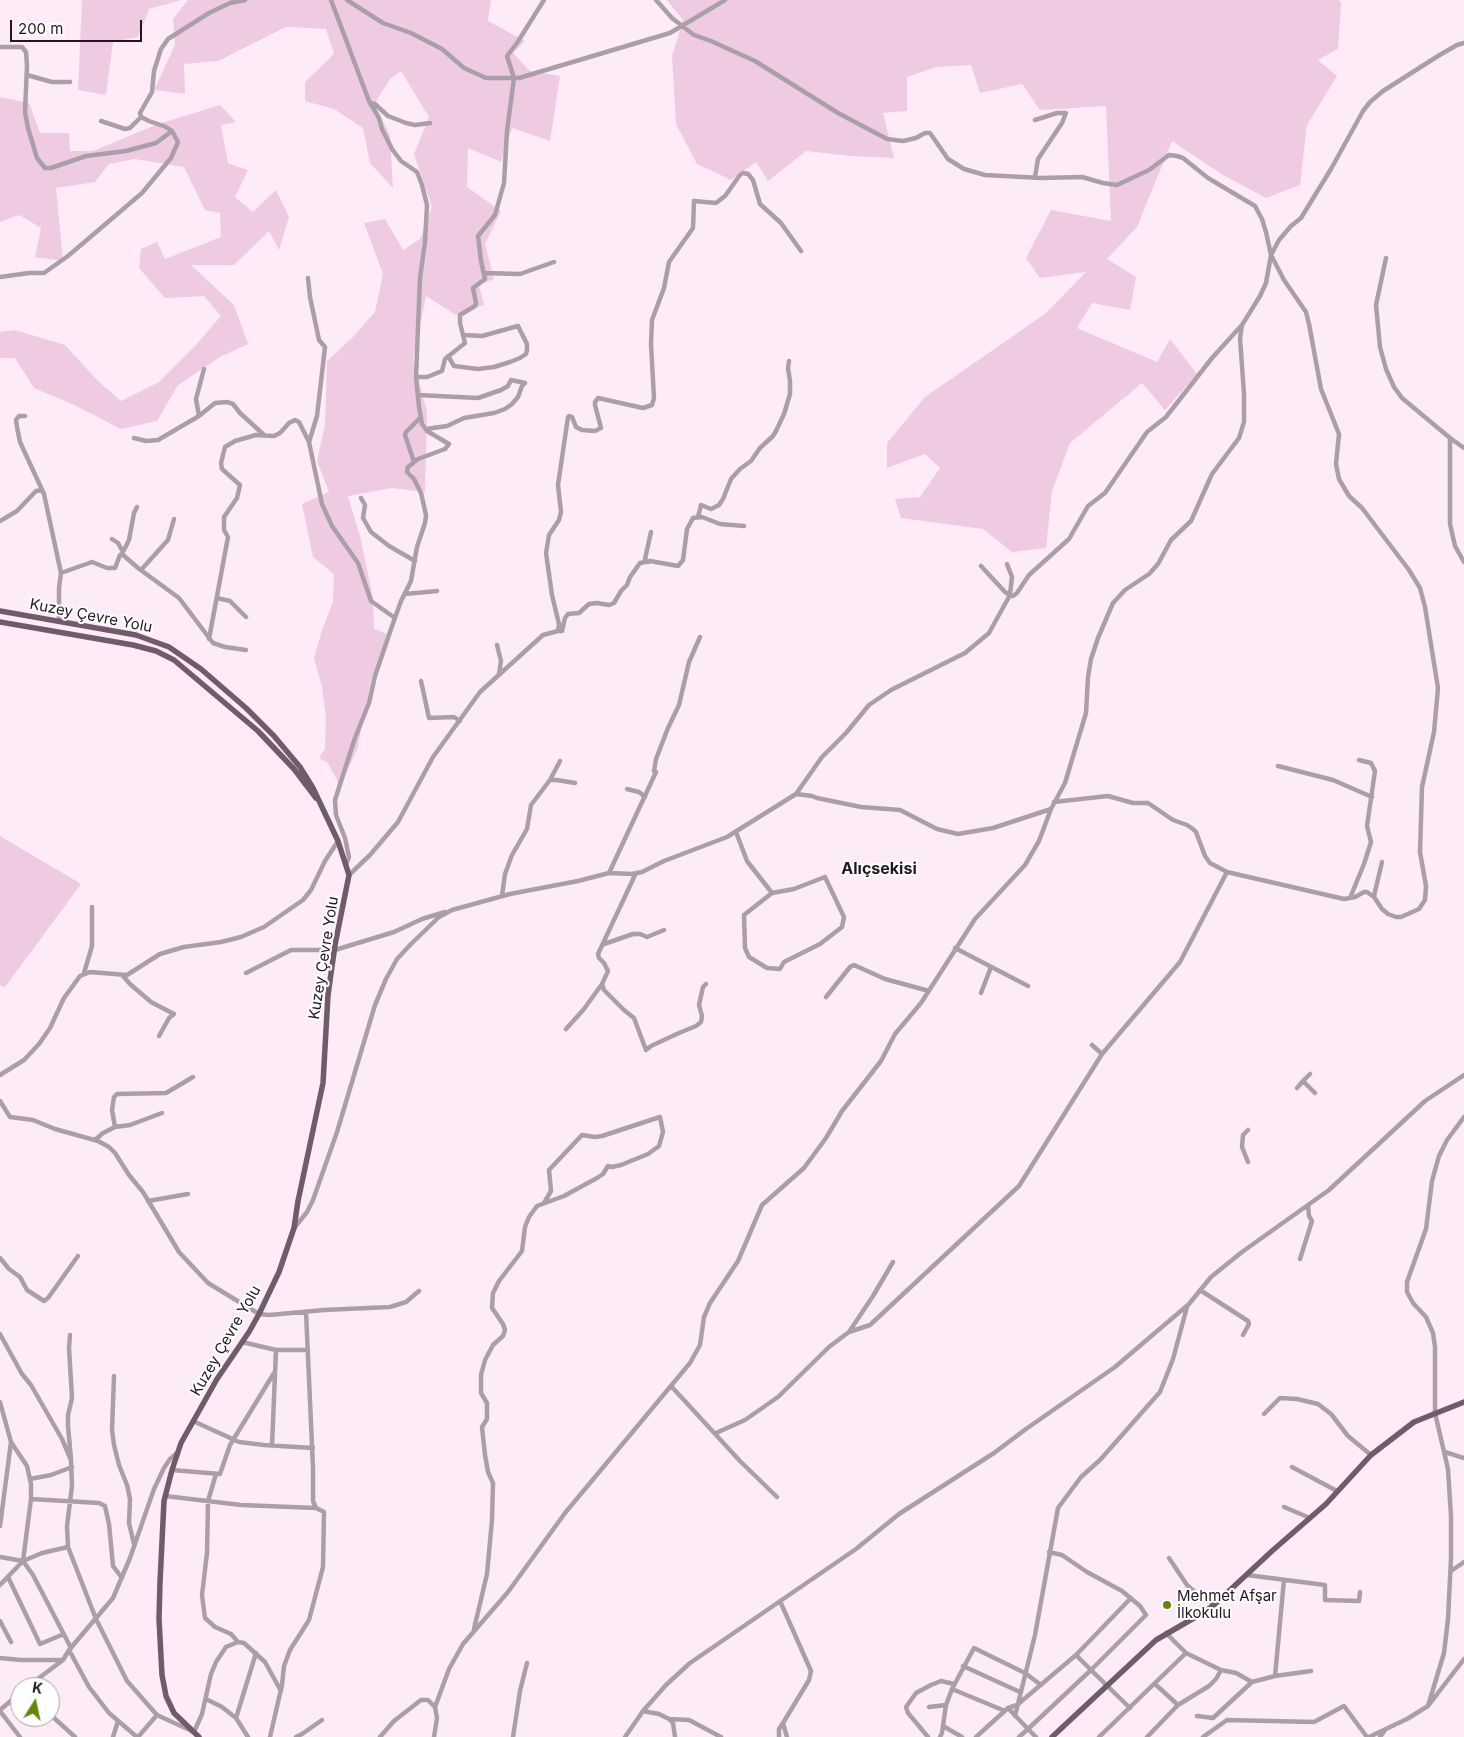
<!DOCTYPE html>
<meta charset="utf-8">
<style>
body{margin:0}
#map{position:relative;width:1464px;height:1737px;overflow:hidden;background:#fdebf7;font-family:Inter,sans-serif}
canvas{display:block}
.north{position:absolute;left:10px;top:1677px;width:50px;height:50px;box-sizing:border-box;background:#fefefe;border:1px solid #a6a2a5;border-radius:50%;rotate:10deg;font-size:14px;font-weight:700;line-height:20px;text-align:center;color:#22171f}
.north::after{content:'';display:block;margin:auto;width:18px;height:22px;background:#648604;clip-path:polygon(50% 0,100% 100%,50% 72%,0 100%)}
.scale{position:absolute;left:10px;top:20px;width:132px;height:22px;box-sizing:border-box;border:2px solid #22171f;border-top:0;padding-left:6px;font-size:15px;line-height:18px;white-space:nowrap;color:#22171f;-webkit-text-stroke:4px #fefefe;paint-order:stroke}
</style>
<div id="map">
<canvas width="1464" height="1737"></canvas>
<div class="north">K</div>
<div class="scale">200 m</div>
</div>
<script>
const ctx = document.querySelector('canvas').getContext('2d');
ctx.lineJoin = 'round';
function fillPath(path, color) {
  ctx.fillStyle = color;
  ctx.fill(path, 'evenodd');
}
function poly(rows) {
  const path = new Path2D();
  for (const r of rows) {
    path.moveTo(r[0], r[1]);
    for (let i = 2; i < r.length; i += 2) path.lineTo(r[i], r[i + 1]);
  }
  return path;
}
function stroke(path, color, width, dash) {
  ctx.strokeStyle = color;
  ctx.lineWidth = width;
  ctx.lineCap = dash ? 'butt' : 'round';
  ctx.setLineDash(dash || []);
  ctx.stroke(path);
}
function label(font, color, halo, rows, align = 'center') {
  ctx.font = font + ' Inter,sans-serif';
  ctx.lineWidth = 4;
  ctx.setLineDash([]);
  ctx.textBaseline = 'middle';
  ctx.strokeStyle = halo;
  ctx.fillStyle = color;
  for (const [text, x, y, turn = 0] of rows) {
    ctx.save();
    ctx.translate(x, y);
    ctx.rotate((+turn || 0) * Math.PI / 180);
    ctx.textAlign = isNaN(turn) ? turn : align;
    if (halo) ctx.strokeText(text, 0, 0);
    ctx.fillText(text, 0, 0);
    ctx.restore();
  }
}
const green = poly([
 [82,0,181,0,149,9,138,37,113,42,106,95,78,90],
 [188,0,491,0,488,21,525,41,513,53,530,71,560,76,550,141,512,128,501,162,468,148,467,187,501,211,485,244,494,279,479,285,484,305,456,315,426,296,413,359,427,412,425,492,392,488,348,496,360,536,373,598,374,629,387,634,371,681,357,750,338,789,337,780,327,762,319,758,325,749,326,717,322,687,314,658,322,630,333,602,334,574,313,557,302,504,329,492,317,461,325,425,327,361,352,338,375,312,383,274,364,223,385,219,403,250,420,239,432,207,414,154,429,117,401,71,391,78,374,104,390,135,393,188,370,163,363,128,334,109,305,101,305,82,334,54,326,29,286,27,218,61,184,64,185,94,154,90,175,45,173,19],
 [667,0,1339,0,1341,3,1338,49,1318,60,1337,76,1307,125,1300,185,1266,198,1223,175,1172,141,1137,227,1107,259,1136,277,1130,310,1092,303,1077,328,1157,362,1170,339,1197,374,1165,410,1142,383,1070,443,1052,491,1046,548,1012,552,983,529,901,518,895,499,920,497,940,468,925,454,887,468,887,443,925,397,1045,314,1086,272,1040,278,1026,258,1051,210,1111,221,1106,106,1040,110,1022,84,980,93,971,65,936,67,907,77,907,111,883,113,894,158,850,156,806,151,768,181,756,162,731,180,697,164,676,124,672,56,683,20],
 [0,97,29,103,40,133,69,133,70,151,93,151,158,124,220,105,236,122,221,125,228,163,248,170,235,197,253,212,276,190,289,217,279,250,269,231,234,265,191,265,234,305,248,344,220,357,178,385,157,421,121,429,72,404,34,388,15,358,0,358,0,332,15,330,65,345,99,382,121,401,159,382,195,346,221,316,204,296,165,298,139,268,141,249,157,242,165,259,221,237,220,213,205,210,184,167,135,159,109,164,95,182,56,188,63,261,35,257,41,228,19,215,0,222],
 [0,836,81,884,5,987,0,985]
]);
const minor = poly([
 [331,0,369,101,379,118,382,129,392,149,401,161,417,172,422,185,427,205,425,242,420,278,416,377,419,407,422,424,427,431,449,444,445,449,418,459,408,467,407,472,414,479,421,493,426,515,425,523,417,547,411,581,401,601,391,629,375,676,369,703,355,738,335,800,336,815,345,838,349,857,346,865],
 [347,0,383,23,411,33,442,49,464,68,486,78,519,78,670,33,725,0],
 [656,0,672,18,694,35,711,41,755,61,838,113,887,139,903,141,916,138,925,133,930,133,948,159,964,169,985,175,1041,178,1082,177,1103,183,1117,185,1149,170,1169,155,1177,156,1183,158,1208,178,1255,206,1262,219,1266,232,1271,255,1284,280,1306,312,1309,324,1321,389,1339,434,1336,464,1339,479,1349,496,1362,508,1409,570,1420,588,1425,607,1438,688,1434,732,1422,787,1420,852,1426,886,1425,900,1419,909,1401,917,1396,917,1388,914,1382,909,1374,897,1367,892,1364,892,1355,897,1344,899,1227,872,1210,863,1205,856,1196,832,1193,829,1187,825,1173,820,1148,803,1133,803,1108,796,1054,802],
 [0,47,22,47,26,52,27,66,25,112,28,128,37,158,45,168,51,168,86,156,126,151,156,143,172,131],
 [27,75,52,82,70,82],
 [370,103,375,104,388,116,406,123,415,125,430,123],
 [101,121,125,129,130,128,141,117],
 [1035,177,1038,159,1062,123,1066,113,1057,113,1035,120],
 [1386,258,1376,305,1380,347,1386,369,1394,387,1402,398,1450,438,1464,448],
 [484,273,520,274,554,262],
 [0,277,29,273,44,273,68,256,142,193,171,158,178,142,172,131,166,127,149,121,141,117,140,113,152,92,154,71,161,49,168,39,209,13,230,3,245,0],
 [308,278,310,297,319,340,325,347,317,416,309,442],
 [448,356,454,366,478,369,494,367,510,362,520,358,526,354,527,350,527,344,518,326,482,336,463,335],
 [416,377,427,377,442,371,445,359,465,343,460,323,460,315,475,306,476,303,473,288,485,279,481,261,478,236,495,215,504,183,507,131,514,78,507,56,517,43,544,0],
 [418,395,478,398,501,390,508,386,511,380,525,383,522,386,518,397,512,404,505,409,494,413,464,418,447,426,426,429],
 [25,416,19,416,16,420,17,427,20,442,44,494,61,573,59,588,59,621],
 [199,416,196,399,204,369],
 [134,438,146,441,158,440,199,416,215,403,227,402,233,404,240,413,263,434],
 [1450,438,1450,524,1455,546,1464,562],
 [414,462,405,435,406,432,421,417],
 [361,498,365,505,363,518,371,532,389,546,415,561],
 [698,517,701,505,711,509,719,505,723,499,731,479,740,469,751,461,760,448,773,436,776,431,784,414,790,394,790,381,788,368,789,361],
 [0,521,17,511,36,491,42,490],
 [112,539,118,543,123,552],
 [122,554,129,540,134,513,137,507],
 [648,562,645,559,651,532],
 [1007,564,1012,577,1010,594],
 [141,570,168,540,174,519],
 [61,573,92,562,107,568,115,568,120,555,122,554,138,568,179,598,213,643,225,647,246,650],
 [405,594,437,591],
 [1010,595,1013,596,1017,593,1029,575,1069,539,1088,506,1105,493,1147,432,1166,417,1212,358,1241,326],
 [217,598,230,601,246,617],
 [558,631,562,631,565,618,568,614,579,613,589,604,597,603,609,605,614,603,621,591,627,585,630,577,640,563,650,561,678,566,683,560,687,529,693,518,702,517,720,524,744,526],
 [209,639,228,537,224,530,224,517,237,498,240,485,222,469,221,463,225,447,235,441,256,435,274,436,280,433,289,423,295,420,299,422,309,442,322,504,332,526,358,563,371,601,395,618],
 [497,645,501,661,499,674],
 [421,681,429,718,454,717,460,721],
 [1278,766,1333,780,1372,797],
 [550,780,560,761],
 [627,789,639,792,645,797],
 [796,794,822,757,846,733,869,705,891,690,965,653,989,633,1010,595,1005,592,981,566],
 [736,832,747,861,772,893],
 [609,873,656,772,654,771,656,759,668,728,679,705,689,662,700,637],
 [636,873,598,954,599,958,604,963,608,971,602,984,604,990,624,1010,634,1018,646,1050,651,1046,679,1033,696,1026,701,1022,702,1016,699,1005,703,987,706,984],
 [349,875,370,855,398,822,433,757,480,692,543,635,558,631,559,624,552,595,546,553,549,535,559,520,561,512,558,485,568,417,569,416,572,417,576,427,582,430,595,431,601,428,595,405,595,402,598,398,643,408,652,405,654,398,651,344,652,320,664,288,669,262,693,228,694,201,716,203,725,196,740,175,743,173,748,174,753,180,760,204,781,223,801,251],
 [825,877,844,917,842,927,820,944,784,962,780,969,767,968,749,957,745,948,744,915,772,893,794,889,825,877],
 [502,896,505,874,512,855,527,829,531,805,550,780,557,780,575,783],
 [1374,896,1382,862],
 [1350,898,1364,864,1371,842,1367,826,1375,771,1371,763,1359,760],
 [604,944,633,934,640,934,647,937,664,930],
 [955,948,1028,986],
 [84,973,92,946,92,907],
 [246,973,291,950,335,950,394,932,422,919,445,912],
 [123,976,130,984,151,1002,174,1014,169,1018,159,1036],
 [981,993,991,967],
 [826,997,850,967,854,965,885,979,929,991],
 [566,1029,584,1009,602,984],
 [1092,1045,1102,1054],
 [0,1075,24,1060,39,1044,50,1028,64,998,80,976,90,972,127,975,160,954,184,947,221,942,241,937,264,927,303,900,311,890,325,861,338,841],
 [1303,1081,1310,1074],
 [1297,1088,1303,1081,1315,1093],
 [0,1101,10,1117,33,1120,55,1129,98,1141,109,1147,115,1153,129,1175,143,1192,179,1252,208,1283,259,1314,269,1315,324,1310,390,1307,406,1302,419,1291],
 [115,1127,130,1125,162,1113],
 [95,1140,103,1133,115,1127,112,1110,114,1097,117,1094,166,1093,193,1077],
 [1248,1162,1242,1147,1243,1135,1248,1130],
 [148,1201,188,1194],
 [295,1227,307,1212,313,1200,337,1132,375,1005,386,979,397,959,411,944,439,917,452,910,510,894,578,881,609,873,632,874,642,872,664,861,727,837,796,794,812,796,817,798,861,807,900,810,937,829,958,834,993,828,1051,809],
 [0,1258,9,1269,20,1277,27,1290,44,1301,48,1298,78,1256],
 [1300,1259,1312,1221,1309,1216,1308,1205],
 [1200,1290,1248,1321,1249,1324,1243,1335],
 [849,1332,873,1296,893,1262],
 [0,1334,22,1374,31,1385,62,1439,71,1460,72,1486,67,1526,68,1547,96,1619,127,1681,157,1715,194,1732,202,1714,211,1674,216,1662,226,1647,238,1642,244,1643,265,1662,281,1691],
 [70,1335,69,1348,72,1398,68,1415,68,1426,71,1459],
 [242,1342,276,1350,308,1350],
 [114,1376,112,1430,114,1445,119,1465,127,1485,130,1499,129,1523,134,1544],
 [671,1386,740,1461,777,1497],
 [0,1402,11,1442,0,1526],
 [1264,1414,1280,1398,1297,1399,1318,1404,1331,1414,1348,1436,1371,1455],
 [193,1421,239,1442,264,1445,313,1448],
 [716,1433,745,1420,778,1397,829,1347,849,1332,870,1325,1019,1186,1102,1054,1180,962,1227,872],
 [11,1442,27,1466,31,1484,31,1499,23,1561,33,1575,71,1648],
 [272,1446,276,1350],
 [1445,1452,1464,1458],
 [1292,1467,1337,1491],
 [172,1470,220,1474,230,1445,274,1373],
 [216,1474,208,1501,207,1553,202,1595,205,1618,215,1627,231,1634,238,1642],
 [30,1479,51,1475,72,1467],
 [165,1496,241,1505,316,1508],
 [31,1499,99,1503,105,1506,109,1524,113,1566,122,1578],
 [1284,1507,1310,1518],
 [1049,1552,1062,1555,1087,1572,1122,1591,1140,1606,1146,1615,1091,1670,1130,1708],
 [0,1557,23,1561],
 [1169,1558,1187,1585,1197,1594,1215,1604],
 [1451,1571,1464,1562],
 [1247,1575,1325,1585,1325,1600,1359,1601,1360,1592],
 [8,1577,40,1644,64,1634],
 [0,1585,23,1561,42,1553,68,1547],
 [780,1601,811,1671,809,1680,783,1723,787,1737],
 [0,1621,11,1642],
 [474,1629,487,1574,492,1520,493,1483,488,1472,485,1455,482,1427,487,1419,487,1403,481,1393,481,1375,485,1360,493,1345,503,1336,505,1330,503,1324,492,1308,493,1293,499,1281,522,1251,525,1227,529,1217,537,1206,564,1196,597,1178,603,1174,608,1166,612,1167,621,1165,648,1154,659,1146,663,1132,660,1117,602,1136,595,1137,582,1135,549,1170,551,1191,544,1203],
 [69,1650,89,1687,109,1713,137,1737],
 [1186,1653,1221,1670,1236,1673,1252,1682,1275,1676,1311,1671],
 [0,1658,21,1660,63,1660],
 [963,1666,1020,1692],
 [1275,1676,1284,1580],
 [1155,1684,1178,1705],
 [27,1687,63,1660,69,1650,113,1598,130,1558,154,1489,164,1468,170,1459,177,1453],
 [952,1689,1005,1711],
 [206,1699,222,1707,236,1718,248,1737],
 [1428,1706,1444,1653,1448,1619,1451,1558,1451,1516,1448,1469,1435,1413,1435,1347,1433,1333,1426,1317,1413,1303,1407,1292,1407,1282,1426,1229,1432,1181,1439,1156,1447,1140,1464,1117],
 [929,1707,946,1705],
 [1008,1708,1028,1729,1019,1737],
 [0,1710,20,1693],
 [0,1711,20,1737],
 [643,1711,659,1714,669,1719,673,1723,675,1737],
 [50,1712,53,1717,75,1737],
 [1015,1716,1035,1635,1058,1508,1081,1477,1100,1460,1160,1392,1173,1359,1187,1307],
 [1197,1716,1213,1718,1252,1682],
 [236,1718,256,1653],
 [669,1719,689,1720,721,1737],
 [943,1726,962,1737],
 [113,1737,118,1721],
 [138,1737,157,1715],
 [270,1737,282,1685,284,1666,290,1650,309,1620,323,1567,324,1512,316,1508,313,1501,313,1468,306,1312],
 [296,1737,302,1734,322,1720],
 [380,1737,394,1721,421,1700,428,1700,435,1707],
 [434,1737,437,1718,435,1707,449,1669,463,1644,508,1592,565,1513,690,1363,700,1345,704,1317,710,1303,738,1261,762,1205,804,1168,826,1138,842,1111,881,1061,895,1034,921,1003,975,919,1025,865,1039,841,1051,809,1065,783,1086,713,1088,677,1091,659,1098,638,1113,603,1125,590,1149,574,1158,564,1171,540,1191,521,1212,474,1239,438,1244,422,1244,394,1240,338,1242,325,1260,296,1266,283,1271,255,1279,240,1291,226,1301,218,1331,169,1363,111,1370,102,1383,91,1438,56,1457,45,1464,43],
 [513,1737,520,1691,527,1663],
 [625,1737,643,1711,666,1685,690,1663,856,1549,899,1514,994,1453,1026,1429,1115,1367,1189,1304,1211,1277,1242,1252,1329,1190,1425,1101,1464,1075],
 [779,1737,779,1729,783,1723],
 [928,1737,908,1713,906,1707,916,1693,931,1685,941,1681,954,1684],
 [940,1737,942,1733,946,1705,952,1689,974,1648,1025,1673,1041,1685],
 [976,1737,1008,1708,1017,1705,1076,1655,1131,1598],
 [1036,1737,1028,1729,1091,1670,1076,1655],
 [1099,1737,1186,1653,1166,1633],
 [1147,1737,1178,1705,1209,1686,1216,1679,1221,1670],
 [1203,1737,1227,1720,1314,1722,1344,1706,1367,1737],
 [1369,1737,1407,1719,1428,1706,1464,1659],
 [1380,1737,1385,1730]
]);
const major = poly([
 [0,611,136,635,169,647,201,669,246,708,274,736,300,767,313,788,338,841,349,875,335,945,328,995,323,1083,298,1201,294,1228,279,1272,259,1314,249,1332,217,1379,181,1443,172,1470,164,1501,160,1582,159,1619,162,1675,166,1696,174,1713,199,1737],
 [0,622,133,645,156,651,174,660,258,731,294,769,316,798],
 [1052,1737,1156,1640,1206,1611,1215,1604,1272,1551,1326,1504,1371,1455,1414,1422,1464,1402]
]);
const markers = [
 [1167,1605,5,"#648604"]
];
const streetNames = [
 ["Kuzey Çevre Yolu",91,616,11],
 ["Kuzey Çevre Yolu",324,958,-81],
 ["Kuzey Çevre Yolu",226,1341,-60]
];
const poiNames = [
 ["Mehmet Afşar",1177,1596],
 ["İlkokulu",1177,1613]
];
const neighbourhoodNames = [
 ["Alıçsekisi",879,869]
];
fillPath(green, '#eecbe3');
stroke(minor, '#ab9fa7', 4.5);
stroke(major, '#715b6a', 5.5);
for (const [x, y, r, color] of markers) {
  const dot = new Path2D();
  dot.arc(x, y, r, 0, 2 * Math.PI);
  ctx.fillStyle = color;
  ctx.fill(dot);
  stroke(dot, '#fefefe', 2);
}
label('15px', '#22171f', '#fefefe', streetNames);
label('15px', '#22171f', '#fefefe', poiNames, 'left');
label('bold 16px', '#22171f', '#fefefe', neighbourhoodNames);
</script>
